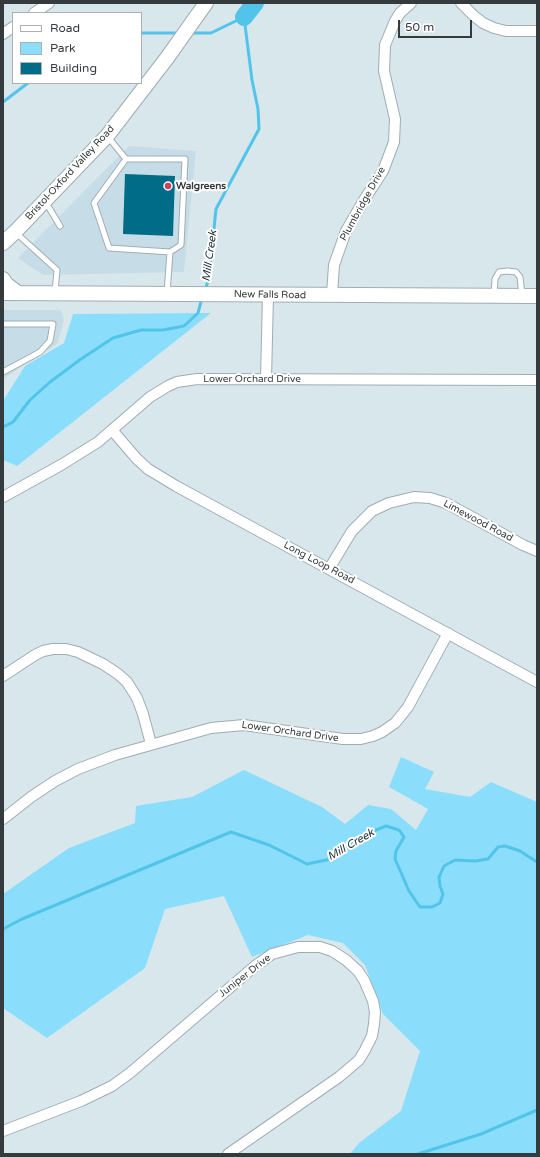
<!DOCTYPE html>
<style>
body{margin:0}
#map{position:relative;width:540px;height:1157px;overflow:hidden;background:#d8e7ec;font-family:"Varela Round",sans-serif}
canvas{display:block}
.frame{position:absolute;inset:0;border:4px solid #353b3d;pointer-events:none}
.legend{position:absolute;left:12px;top:12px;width:130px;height:72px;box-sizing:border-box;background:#fff;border:1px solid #aeb1b1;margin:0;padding:5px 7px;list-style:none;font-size:12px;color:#353b3d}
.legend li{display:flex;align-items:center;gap:8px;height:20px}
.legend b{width:20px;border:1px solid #aeb1b1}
.scale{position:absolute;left:398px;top:20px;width:74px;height:18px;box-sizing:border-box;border:2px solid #353b3d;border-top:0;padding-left:5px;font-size:12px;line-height:14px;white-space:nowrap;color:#353b3d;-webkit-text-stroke:3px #fff;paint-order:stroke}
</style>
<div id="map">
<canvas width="540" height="1157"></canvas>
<div class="frame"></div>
<ul class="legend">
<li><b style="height:5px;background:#fff"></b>Road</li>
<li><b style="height:11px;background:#8adefc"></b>Park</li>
<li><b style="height:11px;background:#006c87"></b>Building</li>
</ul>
<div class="scale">50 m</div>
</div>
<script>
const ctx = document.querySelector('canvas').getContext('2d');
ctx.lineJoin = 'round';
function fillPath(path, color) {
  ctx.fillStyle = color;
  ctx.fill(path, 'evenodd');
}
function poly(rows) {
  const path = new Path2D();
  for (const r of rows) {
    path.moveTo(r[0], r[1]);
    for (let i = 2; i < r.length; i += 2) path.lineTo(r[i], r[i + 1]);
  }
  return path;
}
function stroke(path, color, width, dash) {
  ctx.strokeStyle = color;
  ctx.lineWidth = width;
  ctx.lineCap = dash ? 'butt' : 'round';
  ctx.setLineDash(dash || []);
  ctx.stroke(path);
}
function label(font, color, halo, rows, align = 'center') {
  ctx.font = font + ' "Varela Round",sans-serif';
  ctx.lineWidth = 4;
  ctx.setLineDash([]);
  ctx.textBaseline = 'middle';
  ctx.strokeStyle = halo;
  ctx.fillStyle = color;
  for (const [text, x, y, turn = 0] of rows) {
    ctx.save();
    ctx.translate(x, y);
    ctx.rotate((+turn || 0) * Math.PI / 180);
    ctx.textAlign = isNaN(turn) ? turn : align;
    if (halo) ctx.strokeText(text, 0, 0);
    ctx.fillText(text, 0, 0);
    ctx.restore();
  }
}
const built = poly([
 [129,146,196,151,184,272,43,275,18,258],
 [3,310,61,310,64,320,57,344,3,379]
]);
const green = poly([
 [211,313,17,466,3,460,3,401,25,366,64,343,73,314],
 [401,757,434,772,425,789,470,797,491,782,537,802,537,1154,350,1154,359,1143,401,1111,420,1051,383,1014,365,965,343,943,308,935,252,957,224,896,165,909,145,968,47,1038,3,1008,3,894,69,848,135,823,136,806,192,797,244,770,322,807,345,824,368,805,391,809,416,830,428,809,389,787]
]);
const stream = poly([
 [141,33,180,33],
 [190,33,211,33,244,17,252,80,258,109,259,129,216,209,209,277,205,291],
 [3,102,28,83],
 [3,427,13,422,30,400,50,382,81,359,113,338,141,330,163,330,184,326,198,313,202,298],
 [3,929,22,919,231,832,269,845,307,864,331,859,366,834,386,826,399,830,404,837,396,851,395,859,409,891,420,907,432,907,440,903,443,894,440,886,439,877,444,866,455,860,475,861,488,859,498,847,505,846,520,851,537,862],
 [418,1154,481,1134,537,1110]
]);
const river = poly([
 [244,17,255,3]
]);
const building = poly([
 [125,174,175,176,173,236,123,234]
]);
const lane = poly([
 [108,137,126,159,94,203,109,248,170,252,167,293],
 [126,159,185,159,181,245,170,252],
 [45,201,60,226],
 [15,232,57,270,55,292],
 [494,295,495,279,499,272,507,271,516,272,520,277,522,295],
 [3,324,53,324,50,341,40,352,3,372]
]);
const street = poly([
 [461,3,474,16,483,23,494,28,506,31,537,31],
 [34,13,49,3],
 [3,34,13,27],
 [332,295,334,265,346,231,364,200,383,171,394,142,395,119,384,71,385,45,395,21,400,13,411,3],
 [266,379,268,295],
 [112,430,137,459,148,469,176,486,537,682],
 [3,497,61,465,98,442,150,397,168,386,177,382,197,379,537,380],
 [329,569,352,531,372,511,389,503,414,497,430,498,446,503,523,545,537,551],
 [3,676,35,655,43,651,53,649,66,649,78,652,103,664,118,674,127,682,137,698,143,714,151,744],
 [3,819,31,797,55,781,78,769,115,755,211,728,244,725,343,739,361,739,373,736,382,732,395,723,400,717,408,707,448,633],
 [3,1131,81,1101,112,1086,130,1073,255,966,272,954,298,947,320,947,332,951,346,960,358,971,364,980,373,1001,375,1012,374,1024,372,1036,365,1050,359,1060,339,1077,228,1154]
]);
const secondary = poly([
 [3,243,15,232,107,136,167,58,206,3],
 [3,279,6,284,18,293],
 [3,293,537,296]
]);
const markers = [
 [168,186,4,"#cf3f5b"]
];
const streetNames = [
 ["Bristol-Oxford Valley Road",70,173,-47],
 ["Plumbridge Drive",363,204,-61],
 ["New Falls Road",270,295,1],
 ["Lower Orchard Drive",252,379],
 ["Limewood Road",478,521,28],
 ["Long Loop Road",319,563,28],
 ["Lower Orchard Drive",290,732,8],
 ["Juniper Drive",245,976,-38]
];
const poiNames = [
 ["Walgreens",176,186]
];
const waterNames = [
 ["Mill Creek",210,256,-82],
 ["Mill Creek",351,845,-30]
];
fillPath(built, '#c6dde7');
fillPath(green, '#8adefc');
stroke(stream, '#52c4ea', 3);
stroke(river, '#52c4ea', 18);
fillPath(building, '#006c87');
stroke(lane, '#9fadb2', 7);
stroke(street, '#9fadb2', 12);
stroke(secondary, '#9fadb2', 16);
stroke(lane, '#fff', 5);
stroke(street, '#fff', 10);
stroke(secondary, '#fff', 14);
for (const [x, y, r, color] of markers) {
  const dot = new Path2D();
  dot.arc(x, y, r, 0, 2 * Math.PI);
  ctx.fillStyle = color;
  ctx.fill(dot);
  stroke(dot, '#fff', 1.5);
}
label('10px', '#353b3d', '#fff', streetNames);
label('bold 10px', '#353b3d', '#fff', poiNames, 'left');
label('italic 11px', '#1b2f37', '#fff', waterNames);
</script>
